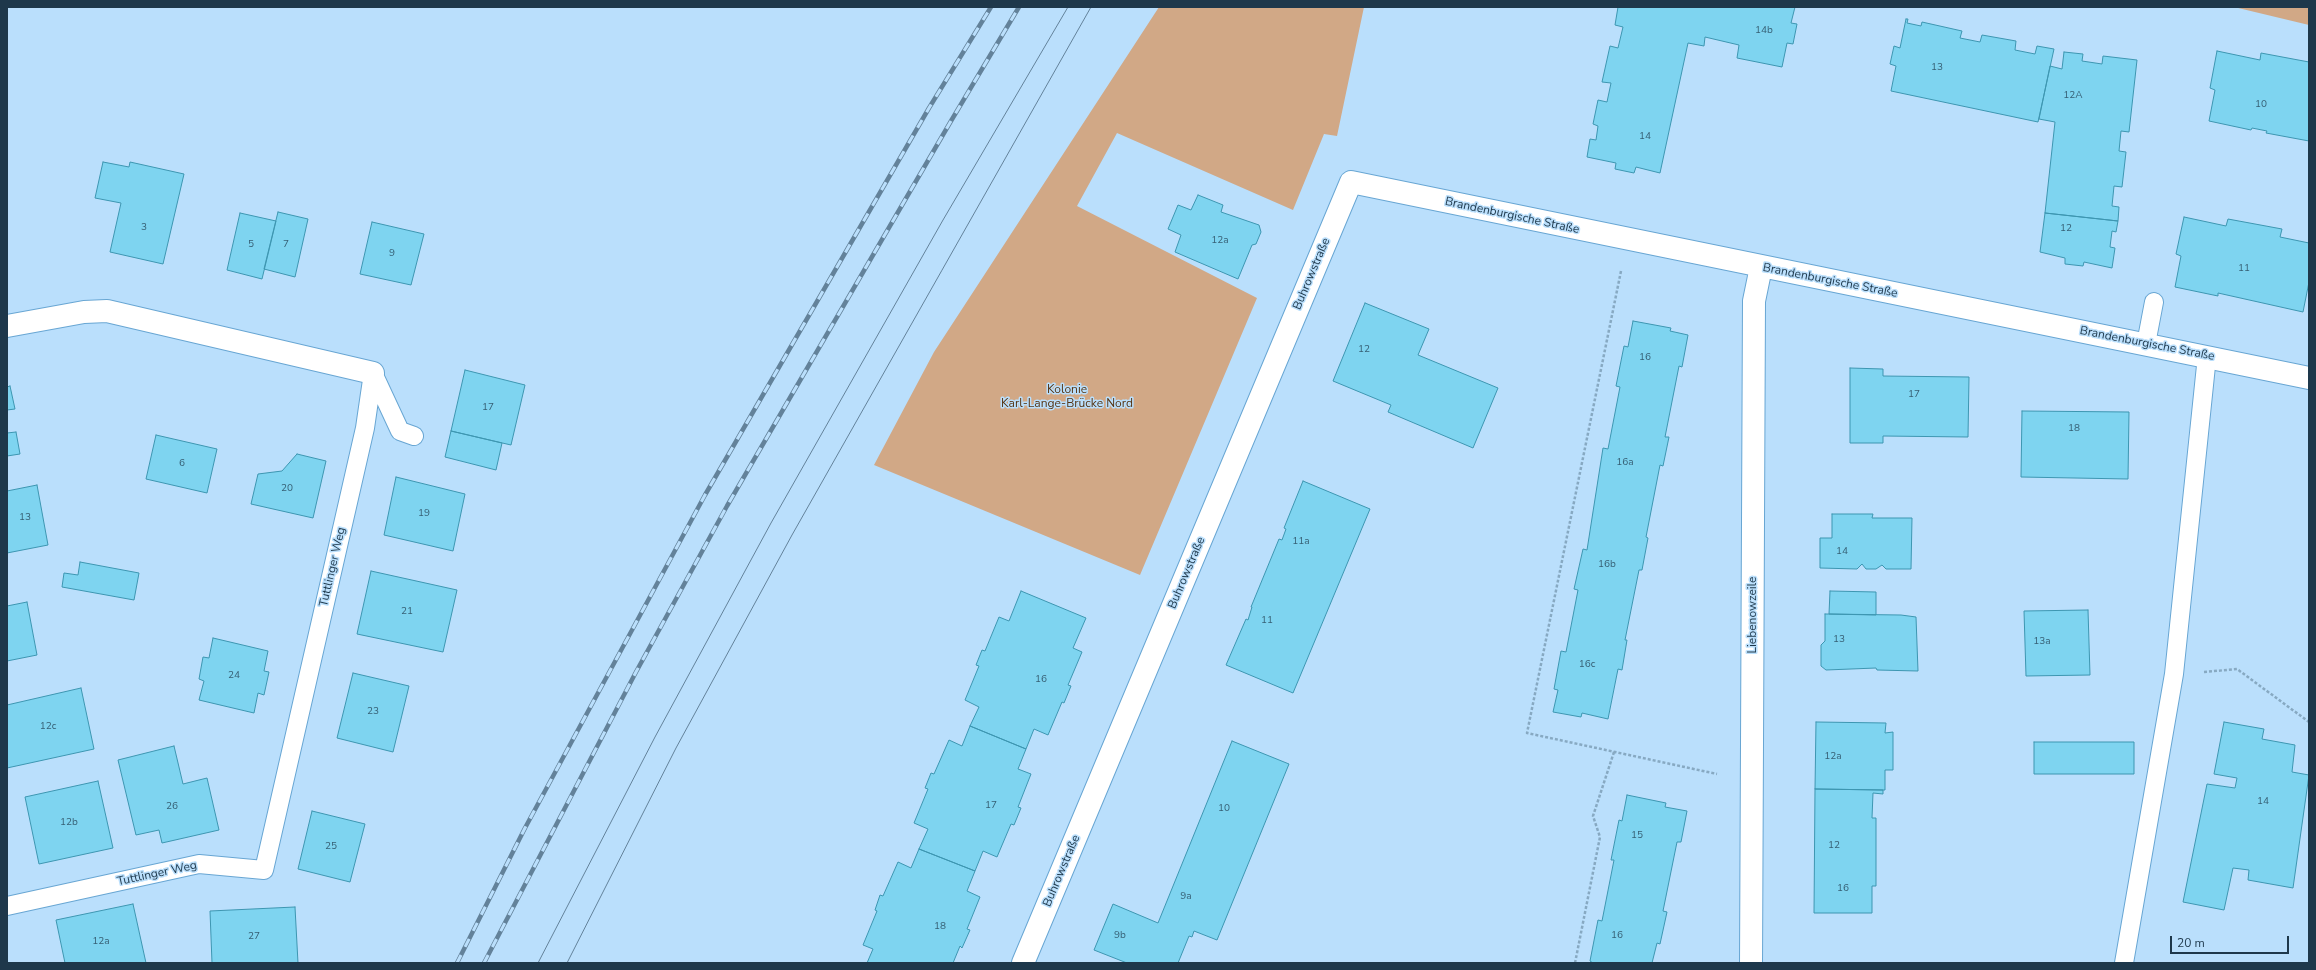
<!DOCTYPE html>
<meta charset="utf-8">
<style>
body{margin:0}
#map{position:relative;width:2316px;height:970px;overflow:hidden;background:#badffc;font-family:"Nunito Sans",sans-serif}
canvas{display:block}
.frame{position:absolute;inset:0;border:8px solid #1e384b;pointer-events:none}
.scale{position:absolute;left:2170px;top:936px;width:119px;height:18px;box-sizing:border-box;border:2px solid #1e384b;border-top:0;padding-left:5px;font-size:12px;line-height:14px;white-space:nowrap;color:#1e384b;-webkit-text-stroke:3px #badffc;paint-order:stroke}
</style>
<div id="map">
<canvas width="2316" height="970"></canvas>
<div class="frame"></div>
<div class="scale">20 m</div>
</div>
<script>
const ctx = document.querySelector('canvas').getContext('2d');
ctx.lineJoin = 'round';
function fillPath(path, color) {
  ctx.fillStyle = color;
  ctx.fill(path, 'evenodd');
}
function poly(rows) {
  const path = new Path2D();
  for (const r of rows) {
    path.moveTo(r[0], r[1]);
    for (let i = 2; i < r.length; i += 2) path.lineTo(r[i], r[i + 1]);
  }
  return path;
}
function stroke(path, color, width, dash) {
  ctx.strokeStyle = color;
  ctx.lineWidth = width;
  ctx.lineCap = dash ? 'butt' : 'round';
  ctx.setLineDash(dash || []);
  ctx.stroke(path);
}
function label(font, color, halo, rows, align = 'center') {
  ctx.font = font + ' "Nunito Sans",sans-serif';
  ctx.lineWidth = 3;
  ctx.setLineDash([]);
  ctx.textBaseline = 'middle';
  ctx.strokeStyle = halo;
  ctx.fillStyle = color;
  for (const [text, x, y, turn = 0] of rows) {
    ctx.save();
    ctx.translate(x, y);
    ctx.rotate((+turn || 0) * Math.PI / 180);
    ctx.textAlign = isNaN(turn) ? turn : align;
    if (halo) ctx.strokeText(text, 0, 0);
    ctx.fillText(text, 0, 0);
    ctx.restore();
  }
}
const green = poly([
 [1159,7,1364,7,1337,136,1324,134,1293,210,1117,133,1077,206,1257,298,1140,575,874,465,934,352],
 [2234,7,2309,7,2309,25]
]);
const building = poly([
 [1618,7,1795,7,1791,23,1797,24,1793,44,1787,43,1782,67,1737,58,1739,45,1705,37,1704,46,1688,43,1660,173,1636,167,1634,173,1615,169,1616,163,1587,157,1590,139,1596,140,1598,126,1593,124,1598,100,1607,102,1611,83,1602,82,1610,46,1618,48,1623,27,1615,25,1618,7],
 [1906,19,1908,19,1907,23,1921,26,1922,22,1962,31,1960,38,1980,42,1982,35,2016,41,2015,50,2035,54,2037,46,2054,49,2038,122,1891,91,1896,66,1890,64,1894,46,1900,48,1906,19],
 [2217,51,2260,60,2261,53,2309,62,2309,141,2266,133,2267,131,2252,128,2251,130,2209,121,2215,90,2210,88,2217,51],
 [2064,52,2083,54,2082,61,2102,64,2103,56,2137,60,2129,132,2121,131,2119,151,2126,152,2122,187,2114,186,2112,206,2119,207,2118,221,2045,213,2055,122,2039,119,2050,66,2062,69,2064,52],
 [103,162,129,167,130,162,184,174,163,264,110,252,121,203,95,198,103,162],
 [1198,195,1223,205,1221,212,1259,225,1261,232,1256,244,1252,245,1238,279,1175,252,1181,235,1168,229,1178,205,1191,210,1198,195],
 [278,212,308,219,295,277,264,269,278,212],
 [240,213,276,221,262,279,227,270,240,213],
 [2045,213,2118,221,2116,232,2112,231,2110,247,2115,248,2112,268,2084,262,2083,266,2065,264,2065,258,2040,252,2045,213],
 [2184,217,2226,226,2228,219,2282,229,2280,237,2309,243,2309,282,2303,312,2218,293,2218,296,2175,287,2181,256,2176,254,2184,217],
 [372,222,424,234,411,285,360,274,372,222],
 [1365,303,1429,329,1418,355,1498,388,1473,448,1388,412,1391,405,1333,381,1365,303],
 [1633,321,1671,328,1670,331,1688,335,1682,367,1679,366,1665,437,1669,437,1663,466,1660,465,1646,537,1648,538,1642,570,1639,570,1625,640,1627,640,1622,670,1618,669,1608,719,1582,713,1581,717,1553,712,1558,690,1554,689,1561,651,1566,652,1578,590,1574,589,1583,549,1587,550,1603,448,1608,449,1620,387,1616,386,1624,346,1628,347,1633,321],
 [1850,368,1883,369,1883,376,1969,377,1968,437,1883,436,1883,443,1850,443,1850,368],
 [465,370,525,385,511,445,451,431,465,370],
 [10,386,15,409,7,410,7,387,10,386],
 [2022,411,2129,412,2128,479,2021,477,2022,411],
 [451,431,502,443,496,470,445,457,451,431],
 [16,432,20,454,7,456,7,433,16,432],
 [156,435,217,449,207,493,146,479,156,435],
 [297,454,326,461,313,518,251,504,258,474,282,471,297,454],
 [396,477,465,494,453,551,384,535,396,477],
 [1303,481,1370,509,1293,693,1226,665,1246,619,1248,620,1252,607,1251,607,1279,539,1282,540,1286,529,1284,528,1303,481],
 [37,485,48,545,7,553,7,491,37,485],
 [1832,514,1873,514,1872,518,1912,518,1911,569,1886,569,1882,565,1876,569,1866,569,1862,564,1857,569,1820,568,1820,538,1832,538,1832,514],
 [80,562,139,573,134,600,62,587,64,573,78,575,80,562],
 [371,571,457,590,443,652,357,634,371,571],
 [1021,591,1086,618,1073,648,1082,652,1068,685,1071,686,1064,703,1062,702,1048,735,1034,729,1026,749,970,726,979,707,965,700,979,666,976,665,982,650,985,651,999,617,1009,621,1021,591],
 [1830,591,1876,592,1876,615,1829,614,1830,591],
 [27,602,37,655,7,661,7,606,27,602],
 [2088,610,2090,675,2026,676,2024,611,2088,610],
 [1825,614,1901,615,1916,617,1918,671,1877,670,1876,668,1826,670,1821,666,1821,645,1825,641,1825,614],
 [213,638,268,651,264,671,269,672,264,695,258,693,254,713,199,700,204,681,199,679,203,657,209,658,213,638],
 [353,673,409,686,393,752,337,738,353,673],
 [81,688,94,749,7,768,7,705,81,688],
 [1816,722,1886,723,1885,733,1893,732,1893,770,1885,770,1885,790,1815,789,1816,722],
 [2224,722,2264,729,2262,739,2295,745,2292,772,2309,775,2293,888,2248,880,2249,870,2233,868,2224,910,2183,902,2207,784,2235,788,2237,778,2214,774,2224,722],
 [970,726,1026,749,1018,769,1031,774,1018,807,1021,808,1014,825,1011,824,997,857,983,851,975,871,919,849,928,829,914,823,928,789,925,788,931,773,934,774,949,740,962,746,970,726],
 [1232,741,1289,764,1217,940,1194,931,1192,937,1189,936,1178,963,1127,963,1094,950,1113,904,1158,923,1232,741],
 [2034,742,2134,742,2134,774,2034,774,2034,742],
 [174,746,183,784,207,778,219,830,162,843,159,830,136,835,118,760,174,746],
 [98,781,113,848,39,864,25,797,98,781],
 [1815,789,1883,790,1883,794,1873,793,1872,818,1876,818,1876,886,1872,886,1872,913,1814,913,1815,789],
 [1627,795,1666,803,1665,807,1687,811,1681,842,1677,842,1663,911,1667,912,1660,944,1657,943,1652,963,1593,963,1590,961,1598,920,1602,921,1614,860,1611,860,1619,820,1622,821,1627,795],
 [312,811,365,824,350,882,298,869,312,811],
 [919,849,975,871,967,891,980,897,967,929,970,930,962,948,960,946,953,963,867,963,873,949,863,945,877,911,875,910,880,895,883,896,898,862,911,868,919,849],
 [133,904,146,963,65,963,56,920,133,904],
 [295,907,298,963,212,963,210,911,295,907]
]);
const path = poly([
 [1621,271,1527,733,1717,774],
 [2204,672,2237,669,2309,722],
 [1575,963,1600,837,1593,816,1614,752]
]);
const service = poly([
 [2146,344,2154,302],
 [373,373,400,431,414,436],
 [7,906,199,864,264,870,365,428,373,373],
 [2124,963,2174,674,2207,356]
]);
const minor = poly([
 [7,326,84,312,107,311,373,373],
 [1023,963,1351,182,2309,378],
 [1751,963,1754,301,1761,267]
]);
const tram = poly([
 [538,963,655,737,771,523,943,220,1068,7],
 [567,963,676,748,792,535,1091,7]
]);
const rail = poly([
 [457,963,525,828,705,495,929,108,991,7],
 [484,963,636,672,727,506,951,121,1019,7]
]);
const numberNames = [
 ["14b",1764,31],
 ["13",1937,68],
 ["12A",2073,96],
 ["10",2261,105],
 ["14",1645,137],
 ["3",144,228],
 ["12",2066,229],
 ["12a",1220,241],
 ["5",251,245],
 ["7",286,245],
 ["9",392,254],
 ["11",2244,269],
 ["12",1364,350],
 ["16",1645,358],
 ["17",1914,395],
 ["17",488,408],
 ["18",2074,429],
 ["16a",1625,463],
 ["6",182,464],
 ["20",287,489],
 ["19",424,514],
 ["13",25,518],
 ["11a",1301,542],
 ["14",1842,552],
 ["16b",1607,565],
 ["21",407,612],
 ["11",1267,621],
 ["13",1839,640],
 ["13a",2042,642],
 ["16c",1587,665],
 ["24",234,676],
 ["16",1041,680],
 ["23",373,712],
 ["12c",48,727],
 ["12a",1833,757],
 ["14",2263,802],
 ["17",991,806],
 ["26",172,807],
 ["10",1224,809],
 ["12b",69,823],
 ["15",1637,836],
 ["12",1834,846],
 ["25",331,847],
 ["16",1843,889],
 ["9a",1186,897],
 ["18",940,927],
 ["9b",1120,936],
 ["16",1617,936],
 ["27",254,937],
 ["12a",101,942]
];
const streetNames = [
 ["Brandenburgische Straße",1512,216,12],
 ["Buhrowstraße",1312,274,-67],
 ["Brandenburgische Straße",1830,281,11],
 ["Brandenburgische Straße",2147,344,11],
 ["Tuttlinger Weg",333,567,-77],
 ["Buhrowstraße",1187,573,-67],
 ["Liebenowzeile",1753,615,-90],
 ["Buhrowstraße",1062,871,-67],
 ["Tuttlinger Weg",157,874,-12]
];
const parkNames = [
 ["Kolonie",1067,390],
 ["Karl-Lange-Brücke Nord",1067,404]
];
fillPath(green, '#d1a886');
fillPath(building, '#7ed4f0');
stroke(building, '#3d96b1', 1);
stroke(service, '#68a6d3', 20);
stroke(minor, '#68a6d3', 24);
stroke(path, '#87a9c2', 2.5, [3, 2]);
stroke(service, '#fff', 18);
stroke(minor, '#fff', 22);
stroke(tram, '#63829a', 1);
stroke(rail, '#63829a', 4.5);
stroke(rail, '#badffc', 3, [9]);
label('10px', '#365f74', null, numberNames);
label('12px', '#1e384b', '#badffc', streetNames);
label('12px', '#563412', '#badffc', parkNames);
</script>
